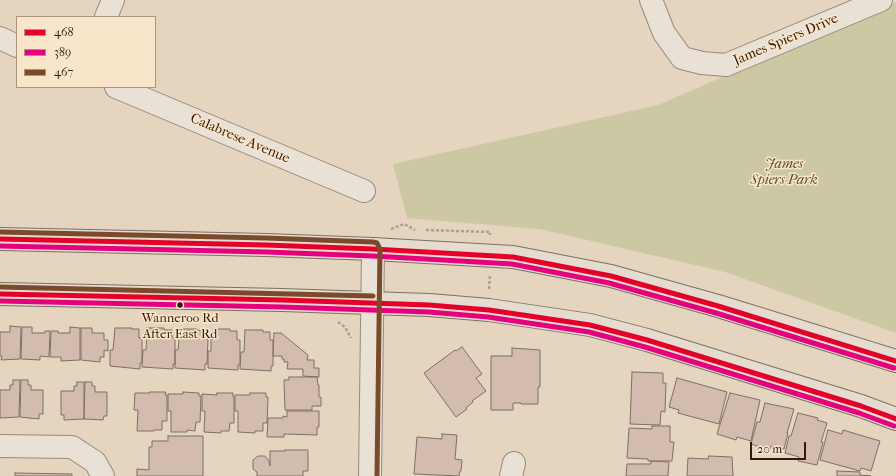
<!DOCTYPE html>
<style>
body{margin:0}
#map{position:relative;width:896px;height:476px;overflow:hidden;background:#e5d4be;font-family:"IM FELL French Canon",serif}
canvas{display:block}
.legend{position:absolute;left:16px;top:16px;width:140px;height:72px;box-sizing:border-box;background:#f9e5ca;border:1px solid #ab947e;margin:0;padding:5px 7px;list-style:none;font-size:12px;color:#351a0b}
.legend li{display:flex;align-items:center;gap:8px;height:20px}
.legend b{width:20px;border:1px solid #ab947e}
.scale{position:absolute;left:750px;top:442px;width:56px;height:18px;box-sizing:border-box;border:2px solid #351a0b;border-top:0;padding-left:5px;font-size:12px;line-height:14px;white-space:nowrap;color:#351a0b;-webkit-text-stroke:3px #f9e5ca;paint-order:stroke}
</style>
<div id="map">
<canvas width="896" height="476"></canvas>
<ul class="legend">
<li><b style="height:5px;background:#e4002b"></b>468</li>
<li><b style="height:5px;background:#e5007d"></b>389</li>
<li><b style="height:5px;background:#7a4b2a"></b>467</li>
</ul>
<div class="scale">20 m</div>
</div>
<script>
const ctx = document.querySelector('canvas').getContext('2d');
ctx.lineJoin = 'round';
function fillPath(path, color) {
  ctx.fillStyle = color;
  ctx.fill(path, 'evenodd');
}
function poly(rows) {
  const path = new Path2D();
  for (const r of rows) {
    path.moveTo(r[0], r[1]);
    for (let i = 2; i < r.length; i += 2) path.lineTo(r[i], r[i + 1]);
  }
  return path;
}
function stroke(path, color, width, dash) {
  ctx.strokeStyle = color;
  ctx.lineWidth = width;
  ctx.lineCap = dash ? 'butt' : 'round';
  ctx.setLineDash(dash || []);
  ctx.stroke(path);
}
function label(font, color, halo, rows, align = 'center') {
  ctx.font = font + ' "IM FELL French Canon",serif';
  ctx.lineWidth = 3;
  ctx.setLineDash([]);
  ctx.textBaseline = 'middle';
  ctx.strokeStyle = halo;
  ctx.fillStyle = color;
  for (const [text, x, y, turn = 0] of rows) {
    ctx.save();
    ctx.translate(x, y);
    ctx.rotate((+turn || 0) * Math.PI / 180);
    ctx.textAlign = isNaN(turn) ? turn : align;
    if (halo) ctx.strokeText(text, 0, 0);
    ctx.fillText(text, 0, 0);
    ctx.restore();
  }
}
const green = poly([
 [896,2,896,333,725,272,540,229,407,218,393,164,658,105]
]);
const building = poly([
 [10,326,21,327,20,359,1,360,2,356,0,356,0,332,10,332,10,326],
 [22,327,32,327,32,333,45,333,45,331,50,331,49,357,40,356,40,360,21,359,22,327],
 [70,327,80,328,80,360,61,361,61,357,50,357,51,331,58,331,58,333,70,333,70,327],
 [81,328,92,328,92,333,104,333,104,340,108,340,108,351,104,350,104,357,100,357,100,362,81,360,81,328],
 [115,328,132,328,132,329,139,329,139,338,142,338,142,363,140,363,140,369,110,366,110,350,113,350,115,328],
 [147,328,164,328,164,330,172,330,172,338,175,338,175,364,173,364,173,369,142,367,143,350,146,350,147,328],
 [180,329,197,329,197,330,204,331,204,339,208,339,207,364,205,364,205,370,175,368,175,350,178,350,180,329],
 [213,329,230,329,230,331,237,331,237,340,240,340,240,365,238,365,238,370,208,368,208,351,211,351,211,339,213,339,213,329],
 [245,330,263,330,263,332,270,332,270,340,273,340,273,366,271,366,271,371,240,369,241,352,244,352,245,330],
 [274,333,281,333,308,355,307,360,314,360,314,368,319,368,319,377,303,376,303,369,287,369,288,362,284,362,284,359,282,359,282,356,273,356,274,333],
 [462,347,482,374,476,378,486,391,472,401,473,402,466,408,467,409,456,417,424,373,455,350,456,351,462,347],
 [512,348,540,350,540,387,538,387,538,404,521,404,521,403,513,403,513,410,491,410,491,356,512,356,512,348],
 [632,372,663,373,663,383,666,383,665,412,661,411,660,425,630,424,632,372],
 [289,377,317,377,318,385,319,385,319,397,321,397,321,406,312,406,312,410,285,410,284,380,289,380,289,377],
 [677,378,727,392,719,424,678,413,679,410,669,407,677,378],
 [13,380,20,380,19,417,0,418,0,390,10,390,10,385,13,385,13,380],
 [21,380,28,380,28,385,31,385,31,390,43,390,43,414,39,414,39,419,20,417,21,380],
 [77,382,84,382,84,419,64,420,64,415,61,415,61,391,74,391,74,386,77,386,77,382],
 [85,382,92,382,92,386,95,386,95,392,107,392,107,416,104,416,103,420,84,419,85,382],
 [150,392,166,392,165,395,167,395,167,421,162,421,162,430,154,430,154,431,137,431,138,410,134,410,135,393,150,393,150,392],
 [183,392,199,393,199,396,201,396,200,422,196,422,195,431,187,430,187,432,171,432,171,411,168,411,168,394,183,394,183,392],
 [217,393,233,393,233,397,234,397,234,423,230,423,229,431,221,431,221,433,204,432,205,411,202,411,202,394,217,395,217,393],
 [250,393,266,393,266,397,268,397,267,423,263,423,263,431,255,431,255,433,238,432,238,411,235,411,235,395,250,395,250,393],
 [730,393,760,400,751,441,737,437,736,440,717,434,730,393],
 [765,403,794,409,787,433,788,433,784,449,771,446,770,450,751,444,757,422,760,422,765,403],
 [287,411,319,411,319,427,317,427,317,435,284,434,284,437,267,437,268,418,283,418,283,416,287,417,287,411],
 [798,413,818,418,817,420,827,423,821,442,823,442,817,465,798,461,799,457,785,453,789,436,791,436,798,413],
 [652,426,670,426,670,442,674,442,672,461,648,461,648,459,627,458,629,428,652,429,652,426],
 [828,430,842,434,843,430,880,441,871,471,861,468,860,471,820,460,828,430],
 [442,434,457,435,455,459,462,460,461,471,460,471,459,476,414,474,417,437,442,439,442,434],
 [168,436,203,436,203,476,137,476,137,469,149,470,149,447,152,447,152,441,168,441,168,436],
 [285,450,308,450,308,471,303,471,303,476,257,476,257,472,253,469,253,460,258,456,265,456,269,461,270,466,270,451,285,451,285,450],
 [709,456,732,457,733,476,687,476,688,458,708,459,709,456],
 [651,461,669,462,668,476,626,476,627,464,651,464,651,461],
 [837,471,860,472,860,475,871,476,837,476,837,471],
 [15,473,72,474,72,476,15,476,15,473]
]);
const path = poly([
 [391,229,404,224,415,230],
 [426,230,490,232,490,235],
 [489,289,490,274],
 [338,322,345,327,351,338]
]);
const minor = poly([
 [651,0,664,33,682,58,702,63,726,65,881,0],
 [106,17,113,0],
 [0,38,17,46],
 [116,87,364,191],
 [0,446,72,447,95,462,103,476],
 [511,476,514,463]
]);
const tertiary = poly([
 [370,476,373,249]
]);
const trunk = poly([
 [0,239,266,245,373,249,513,257,611,276,718,306,896,361],
 [0,294,282,300,429,305,489,310,590,325,647,340,861,406,896,419]
]);
const bus1 = poly([
 [0,239,266,245,373,249,513,257,611,276,718,306,896,361],
 [0,294,282,300,429,305,489,310,590,325,647,340,861,406,896,419]
]);
const bus2 = poly([
 [0,246,266,252,373,256,512,264,609,283,716,313,894,368],
 [0,301,282,307,429,312,488,317,589,332,645,347,859,413,894,426]
]);
const bus3 = poly([
 [0,232,266,238,373,242,377,243,380,249,377,476],
 [0,287,373,296]
]);
const markers = [
 [180,305,3.5,"#351a0b"]
];
const busNames = [
 ["Wanneroo Rd",180,319],
 ["After East Rd",180,335]
];
const streetNames = [
 ["James Spiers Drive",786,40,-23],
 ["Calabrese Avenue",240,139,23]
];
const parkNames = [
 ["James",784,165],
 ["Spiers Park",784,181]
];
fillPath(green, '#ccc8a3');
fillPath(building, '#d3bcad');
stroke(building, '#7c7063', 1);
stroke(minor, '#96897b', 24);
stroke(tertiary, '#96897b', 24);
stroke(trunk, '#7c7063', 24);
stroke(path, '#a79e94', 2.5, [3, 2]);
stroke(minor, '#e9e1d5', 22);
stroke(tertiary, '#e9e1d5', 22);
stroke(trunk, '#e5dbce', 22);
stroke(bus1, '#e4002b', 5);
stroke(bus2, '#e5007d', 5);
stroke(bus3, '#7a4b2a', 5);
for (const [x, y, r, color] of markers) {
  const dot = new Path2D();
  dot.arc(x, y, r, 0, 2 * Math.PI);
  ctx.fillStyle = color;
  ctx.fill(dot);
  stroke(dot, '#f9e5ca', 1.5);
}
label('13px', '#351a0b', '#f9e5ca', busNames);
label('14px', '#351a0b', '#f9e5ca', streetNames);
label('italic 14px', '#5c4c32', '#f9e5ca', parkNames);
</script>
